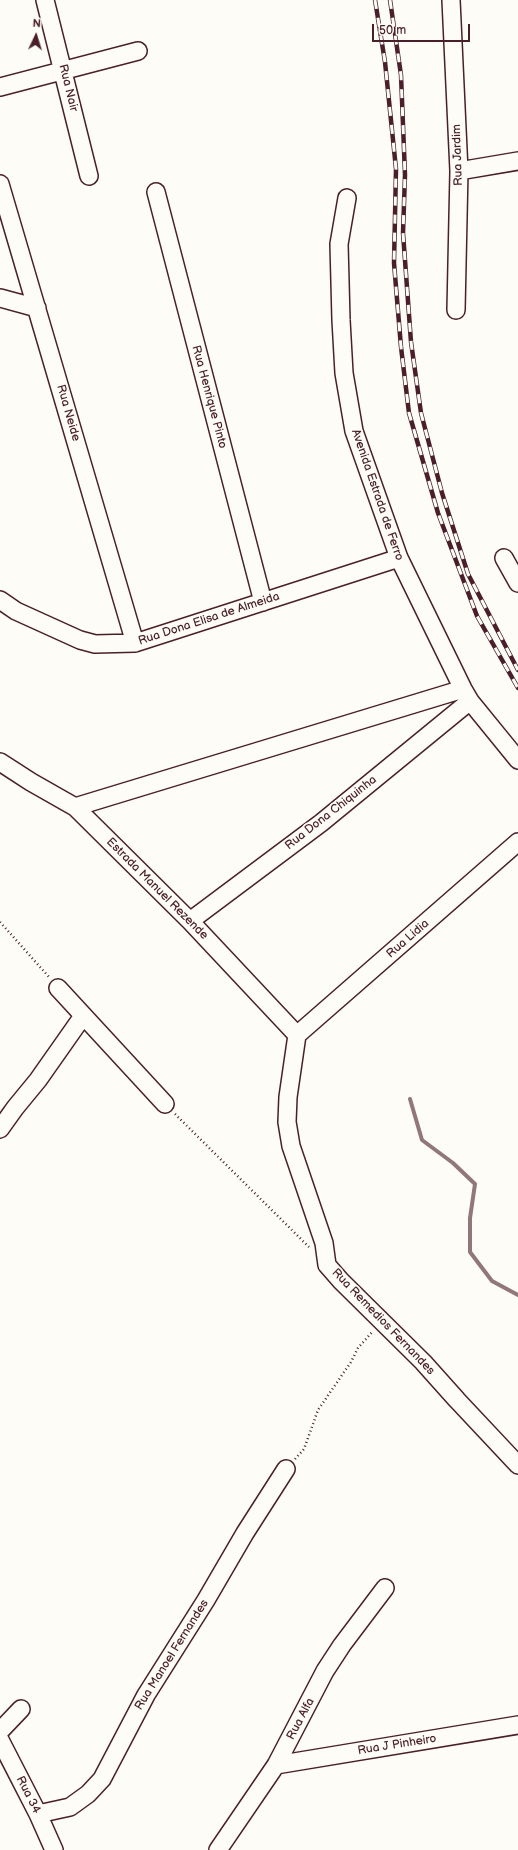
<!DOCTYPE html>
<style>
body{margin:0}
#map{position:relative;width:518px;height:1850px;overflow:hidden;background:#fdfcf7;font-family:"Balsamiq Sans",sans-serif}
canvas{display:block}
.north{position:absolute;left:16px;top:16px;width:40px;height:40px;-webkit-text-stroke:3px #fdfcf7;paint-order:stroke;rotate:4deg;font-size:11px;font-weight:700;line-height:16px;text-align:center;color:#4a1f2b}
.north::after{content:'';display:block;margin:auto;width:14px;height:18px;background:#4a1f2b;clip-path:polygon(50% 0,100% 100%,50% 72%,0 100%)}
.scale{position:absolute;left:372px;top:24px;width:98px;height:18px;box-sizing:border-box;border:2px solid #4a1f2b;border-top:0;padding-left:5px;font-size:12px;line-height:14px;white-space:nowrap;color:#4a1f2b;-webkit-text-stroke:3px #fdfcf7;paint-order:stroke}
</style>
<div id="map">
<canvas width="518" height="1850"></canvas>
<div class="north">N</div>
<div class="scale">50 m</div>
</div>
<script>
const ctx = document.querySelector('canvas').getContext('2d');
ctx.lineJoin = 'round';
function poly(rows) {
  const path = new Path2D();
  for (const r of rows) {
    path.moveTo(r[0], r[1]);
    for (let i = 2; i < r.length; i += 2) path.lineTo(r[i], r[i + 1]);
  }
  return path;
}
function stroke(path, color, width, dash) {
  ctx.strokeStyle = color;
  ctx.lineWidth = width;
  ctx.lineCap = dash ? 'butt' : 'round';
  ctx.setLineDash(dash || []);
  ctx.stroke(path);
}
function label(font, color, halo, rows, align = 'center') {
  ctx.font = font + ' "Balsamiq Sans",sans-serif';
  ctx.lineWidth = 3.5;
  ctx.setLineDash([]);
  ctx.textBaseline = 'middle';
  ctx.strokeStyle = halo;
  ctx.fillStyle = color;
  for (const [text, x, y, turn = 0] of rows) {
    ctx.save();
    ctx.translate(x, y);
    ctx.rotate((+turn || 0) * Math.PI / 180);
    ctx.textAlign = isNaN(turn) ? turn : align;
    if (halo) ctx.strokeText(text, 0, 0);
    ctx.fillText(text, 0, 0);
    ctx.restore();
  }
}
const stream = poly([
 [410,1099,422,1140,453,1163,475,1184,470,1218,470,1252,492,1281,518,1295]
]);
const path = poly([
 [0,922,49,977],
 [175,1114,309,1247],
 [295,1459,304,1449,318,1410,351,1362,358,1348,373,1331]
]);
const minor = poly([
 [45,0,89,176],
 [451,0,459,171,456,310],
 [0,87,138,51],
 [459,171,518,161],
 [0,184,135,643],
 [156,192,263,602],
 [347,198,339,244,341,320,344,373,354,431,399,558,463,689,470,701,518,760],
 [0,298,37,308],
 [504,558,518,583],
 [0,600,16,611,80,640,95,644,135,643,399,558],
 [0,762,31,782,75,807,190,921,297,1035],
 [75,807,463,689],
 [190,921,321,823,470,701],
 [58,988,165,1104],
 [297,1035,288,1097,287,1122,291,1146,324,1243,327,1265,341,1281,423,1362,457,1400,518,1465],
 [297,1035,518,842],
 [0,1129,15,1108,38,1080,83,1016],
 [0,1731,21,1709],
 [0,1740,38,1814,54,1850],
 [276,1765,518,1725],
 [38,1814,70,1807,88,1794,102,1779,146,1695,206,1600,245,1533,286,1469],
 [218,1850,276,1765,325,1671,342,1645,385,1588]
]);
const rail = poly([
 [375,0,385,62,396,169,394,263,401,347,409,413,438,513,477,616,518,688],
 [390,0,401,75,405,175,403,233,411,342,421,413,442,493,468,574,518,670]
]);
const streetNames = [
 ["Rua Nair",68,88,76],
 ["Rua Jardim",458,155,-92],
 ["Rua Henrique Pinto",209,397,75],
 ["Rua Neide",68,413,74],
 ["Avenida Estrada de Ferro",377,495,71],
 ["Rua Dona Elisa de Almeida",209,619,-18],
 ["Rua Dona Chiquinha",331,813,-38],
 ["Estrada Manuel Rezende",157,889,45],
 ["Rua Lidia",408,939,-41],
 ["Rua Remedios Fernandes",383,1322,46],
 ["Rua Manoel Fernandes",172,1655,-58],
 ["Rua Alfa",301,1719,-62],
 ["Rua J Pinheiro",397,1745,-9],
 ["Rua 34",28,1795,63]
];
stroke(stream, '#91777b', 4);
stroke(minor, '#4a1f2b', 20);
stroke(path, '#4a1f2b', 2.5, [1, 3]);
stroke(minor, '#fdfcf7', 17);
stroke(rail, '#4a1f2b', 4.5);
stroke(rail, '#fdfcf7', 3, [9]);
label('12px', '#4a1f2b', '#fdfcf7', streetNames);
</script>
